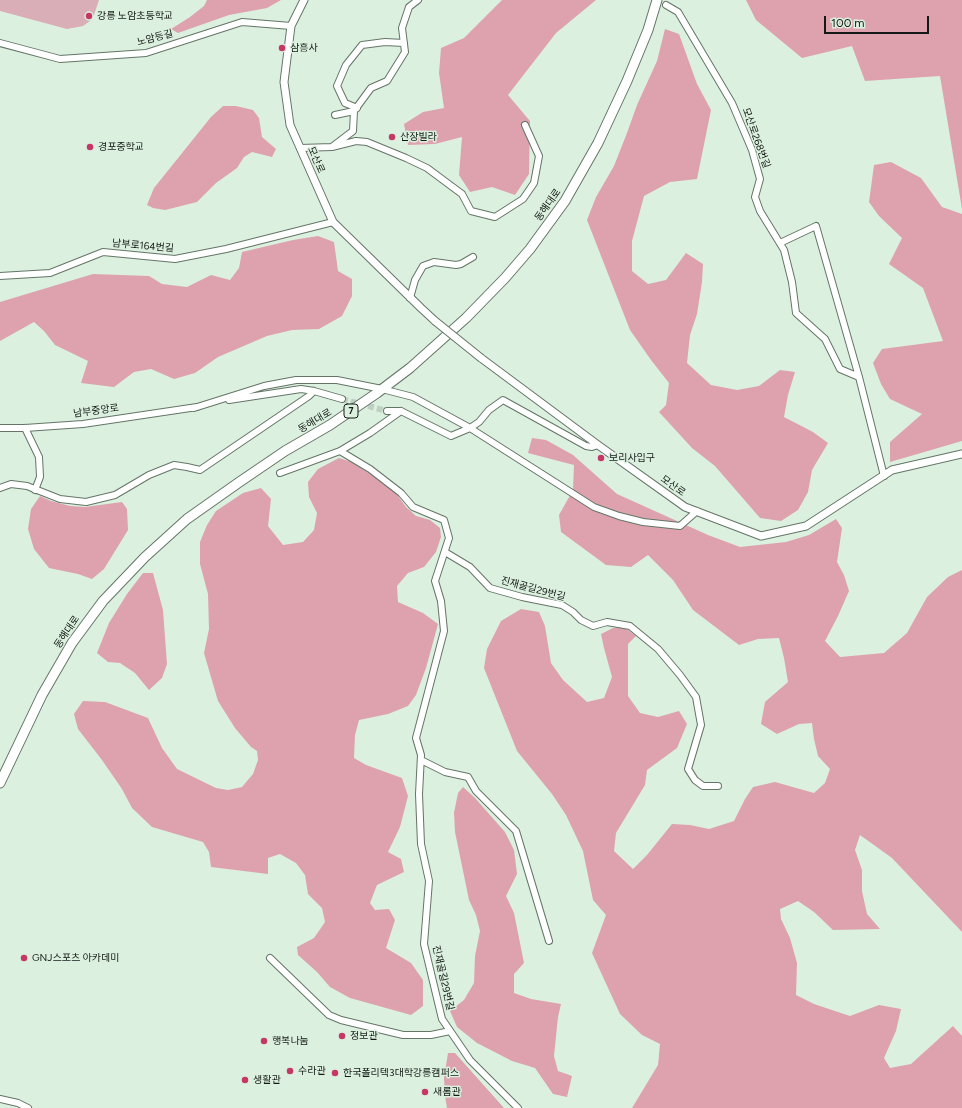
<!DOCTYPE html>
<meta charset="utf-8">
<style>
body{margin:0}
#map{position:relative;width:962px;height:1108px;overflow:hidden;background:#dcf0df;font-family:Figtree,sans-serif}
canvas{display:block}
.scale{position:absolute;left:824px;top:16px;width:105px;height:18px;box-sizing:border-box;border:2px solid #131a15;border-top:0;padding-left:5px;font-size:12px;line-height:14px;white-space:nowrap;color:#131a15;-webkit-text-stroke:3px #dcf0df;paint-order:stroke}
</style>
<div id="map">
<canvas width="962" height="1108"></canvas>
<div class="scale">100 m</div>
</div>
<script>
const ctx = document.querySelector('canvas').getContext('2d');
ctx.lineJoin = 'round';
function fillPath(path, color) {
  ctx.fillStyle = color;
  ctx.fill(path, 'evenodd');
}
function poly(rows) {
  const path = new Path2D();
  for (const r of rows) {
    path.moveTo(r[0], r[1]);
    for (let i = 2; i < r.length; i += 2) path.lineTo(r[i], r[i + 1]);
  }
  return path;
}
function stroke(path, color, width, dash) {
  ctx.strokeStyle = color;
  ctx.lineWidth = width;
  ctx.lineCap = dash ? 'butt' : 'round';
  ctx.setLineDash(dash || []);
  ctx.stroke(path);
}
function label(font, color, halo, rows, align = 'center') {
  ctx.font = font + ' Figtree,"Noto Sans KR",sans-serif';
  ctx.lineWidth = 3;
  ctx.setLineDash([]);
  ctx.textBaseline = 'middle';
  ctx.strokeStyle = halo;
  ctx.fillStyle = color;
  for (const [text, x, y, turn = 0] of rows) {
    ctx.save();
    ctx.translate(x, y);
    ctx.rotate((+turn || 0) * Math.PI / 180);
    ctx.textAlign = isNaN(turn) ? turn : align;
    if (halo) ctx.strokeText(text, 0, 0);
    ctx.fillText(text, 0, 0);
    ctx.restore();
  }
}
const green = poly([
 [0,0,99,0,94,15,90,21,83,26,67,29,0,11]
]);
const forest = poly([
 [207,0,281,0,267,8,229,15,178,33,171,29,190,17,204,6],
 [502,0,596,0,556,33,508,95,530,121,529,174,515,195,492,187,470,192,459,175,462,137,435,144,408,145,404,124,423,112,444,108,439,73,441,48,464,38],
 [746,0,962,0,962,209,940,76,865,81,852,46,802,58,756,20],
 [665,29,679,34,697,84,711,110,697,179,670,182,644,196,632,241,632,271,648,284,666,280,686,253,703,264,702,282,697,314,690,335,687,363,711,385,737,390,759,386,780,370,795,372,788,395,784,417,813,432,828,443,812,470,808,492,798,510,781,521,760,518,715,466,692,448,659,412,666,405,669,383,651,360,630,330,587,220,596,197,614,166,627,133,637,105,657,61],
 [223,106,236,106,253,110,259,118,262,137,276,149,272,157,252,152,244,157,237,168,216,183,197,202,165,210,153,208,147,205,154,188,211,117],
 [891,162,921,178,942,207,962,214,962,441,890,462,890,442,922,414,890,399,881,384,873,363,882,349,943,341,923,288,889,264,902,238,879,216,869,202,874,165],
 [318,236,334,242,338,271,352,279,352,296,342,316,319,329,292,330,267,336,218,357,195,373,174,379,151,369,134,372,114,387,81,383,88,361,55,345,44,331,34,322,0,341,0,302,93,274,149,276,162,284,187,287,211,275,230,280,239,268,242,252,293,240],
 [532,438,546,440,573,455,617,494,708,535,740,547,786,542,809,535,836,519,842,528,837,562,844,575,849,591,838,616,825,641,840,657,884,653,907,633,927,597,948,577,962,570,962,932,892,858,860,835,855,850,862,870,862,891,867,914,880,929,833,930,814,912,798,901,780,909,781,919,790,938,797,963,796,995,814,1004,850,1016,879,1005,901,1009,896,1031,884,1058,890,1068,911,1064,953,1026,962,1036,962,1108,632,1108,658,1065,660,1044,642,1035,620,1014,592,953,606,915,593,900,583,851,566,815,552,794,517,751,484,668,487,649,501,621,521,609,539,612,545,626,551,663,563,680,587,702,604,698,612,677,604,648,601,634,613,628,624,627,636,636,628,644,628,696,640,713,658,717,679,711,687,724,677,748,647,770,645,785,616,833,614,851,633,869,647,855,672,824,690,825,709,829,734,821,745,799,753,787,775,782,814,793,825,783,830,769,818,756,814,739,812,723,799,724,777,734,761,724,765,702,788,682,784,658,779,638,758,639,739,645,693,610,673,580,648,555,631,567,606,565,561,532,559,515,573,490,574,465,528,453],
 [339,458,352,462,393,489,406,507,416,516,430,520,440,528,441,537,436,552,424,567,408,573,397,586,398,602,423,613,438,624,426,668,416,695,408,706,388,714,359,720,355,735,354,758,366,765,402,778,408,796,400,827,388,852,401,859,404,872,377,885,370,903,375,910,389,909,395,920,386,948,411,963,423,980,423,1006,411,1015,350,998,330,987,317,972,298,955,297,947,314,938,325,922,322,908,308,894,305,875,296,863,280,854,268,858,268,874,211,867,209,852,203,842,152,827,132,808,122,789,102,760,78,729,74,714,83,701,105,702,148,718,162,748,177,769,216,788,228,790,242,787,253,774,258,760,257,751,251,747,235,728,218,701,204,653,209,629,208,594,200,564,200,542,207,525,216,511,243,493,261,488,271,499,268,526,283,545,303,542,314,530,317,513,309,497,308,482,318,469],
 [40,496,51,501,70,506,85,507,122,502,127,509,128,530,104,569,92,579,78,574,49,568,34,549,28,529,31,509],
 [143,573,153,573,163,610,167,664,162,678,149,690,135,673,120,663,108,662,97,653,109,623,127,594],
 [463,787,475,798,505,832,514,850,517,874,506,896,514,913,524,963,514,974,514,993,531,999,561,1004,558,1017,554,1056,558,1071,572,1076,567,1097,553,1094,535,1068,512,1061,477,1043,457,1027,450,1011,464,1000,474,983,475,956,480,931,476,915,469,900,455,832,454,813,458,793],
 [448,1053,455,1053,504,1108,447,1108,445,1096,444,1078]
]);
const minorTunnel = poly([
 [342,399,387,411]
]);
const minor = poly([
 [666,5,678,12,732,103,752,150,760,179,755,197,760,211,784,250,792,282,796,313,825,339,840,369,859,377,884,476],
 [0,43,60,59,146,53,242,22,291,26],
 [357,108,345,103,337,86,346,65,362,45,385,42,404,43],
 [335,115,354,111],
 [332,147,356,141,367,142,406,158,427,168,462,194,471,211,495,217,523,199,534,183,539,156,525,125],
 [300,148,332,147,353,131,354,111,371,88,387,81,405,52,402,28,409,7,418,0],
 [780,243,816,226,859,377],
 [0,276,50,273,103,252,175,259,226,249,333,222],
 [410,298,415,280,423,266,434,262,456,265,461,264,473,257],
 [229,400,301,389,314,391,342,399],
 [194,408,264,386,296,380,337,380,382,389,413,397,470,428,594,507,619,516,643,522,680,526,697,511],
 [387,411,401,411,451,436,470,428,479,422,489,410,503,400,586,446,592,447,598,445],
 [0,428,25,428,83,424,197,407],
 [25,428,39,457,40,477,35,490],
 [340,451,370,469,401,493,413,507,444,520,449,538,435,581,441,601,444,631,416,738,421,755,419,794,421,844,429,881,424,944,442,1019,470,1060,518,1108],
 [280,473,340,451,370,433,401,411],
 [0,488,11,484,27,486,60,499,86,502,115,495,149,475,174,465,187,467,200,470,309,396,314,391],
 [445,552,470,567,490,588,522,597,562,605,573,612,581,620,593,626,607,622,630,626,658,649,680,675,696,697,701,725,688,769,695,780,703,786,718,786],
 [421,760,445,772,468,777,476,791,516,831,549,941],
 [270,958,329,1015,341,1020,403,1035,431,1035,450,1031],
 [0,1099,18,1103,28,1108]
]);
const tertiary = poly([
 [304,0,291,26,284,82,290,125,333,222,421,308,435,321],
 [481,358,598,445,685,507,761,536,806,526,892,470,962,454]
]);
const primary = poly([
 [0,783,42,695,72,643,103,601,145,557,187,519,238,483,285,451,330,425,377,393,410,368,466,318,505,278,530,249,565,201,598,143,627,81,648,30,657,0]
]);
const tertiaryBridge = poly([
 [435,321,481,358]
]);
const markers = [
 [89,16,4,"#c53866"],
 [282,48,4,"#c53866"],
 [392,137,4,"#c53866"],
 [90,147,4,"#c53866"],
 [601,458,4,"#c53866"],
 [24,958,4,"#c53866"],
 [342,1036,4,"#c53866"],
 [264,1041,4,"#c53866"],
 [290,1071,4,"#c53866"],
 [335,1073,4,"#c53866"],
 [245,1080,4,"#c53866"],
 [425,1092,4,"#c53866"]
];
const shields = [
 [351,411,14]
];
const shieldNames = [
 ["7",351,411]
];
const poiNames = [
 ["강릉 노암초등학교",97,16],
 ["삼흥사",290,48],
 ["산장빌라",400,137],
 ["경포중학교",98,147],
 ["보리사입구",609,458],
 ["GNJ스포츠 아카데미",32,958],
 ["정보관",350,1036],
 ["행복나눔",272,1041],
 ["수라관",298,1071],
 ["한국폴리텍3대학강릉캠퍼스",343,1073],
 ["생활관",253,1080],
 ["새롬관",433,1092]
];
const streetNames = [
 ["노암등길",155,38,-15],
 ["모산로268번길",756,138,70],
 ["모산로",316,160,66],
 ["동해대로",548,205,-55],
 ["남부로164번길",143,246,5],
 ["남부중앙로",96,411,-8],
 ["동해대로",315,421,-31],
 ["모산로",673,486,36],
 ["진재골길29번길",533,589,15],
 ["동해대로",67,632,-56],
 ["진재골길29번길",443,978,77]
];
fillPath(green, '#d9aeb6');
fillPath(forest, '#dda2ae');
stroke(minorTunnel, '#bed0c1', 6, [6, 3]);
stroke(minor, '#647567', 8);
stroke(tertiary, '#647567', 9);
stroke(primary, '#647567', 11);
stroke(minor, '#fff', 6);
stroke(tertiary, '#fff', 7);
stroke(primary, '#fff', 9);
stroke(tertiaryBridge, '#647567', 9, []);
stroke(tertiaryBridge, '#fff', 7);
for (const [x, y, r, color] of markers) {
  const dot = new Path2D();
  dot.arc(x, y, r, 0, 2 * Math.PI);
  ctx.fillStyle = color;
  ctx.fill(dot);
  stroke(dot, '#dcf0df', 1.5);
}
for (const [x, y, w] of shields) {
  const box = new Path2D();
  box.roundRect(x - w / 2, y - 7, w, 14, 3);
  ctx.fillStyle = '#dcf0df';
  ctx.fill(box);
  stroke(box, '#131a15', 1);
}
label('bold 9px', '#131a15', null, shieldNames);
label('10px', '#131a15', '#dcf0df', poiNames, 'left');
label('10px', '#131a15', '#dcf0df', streetNames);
</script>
